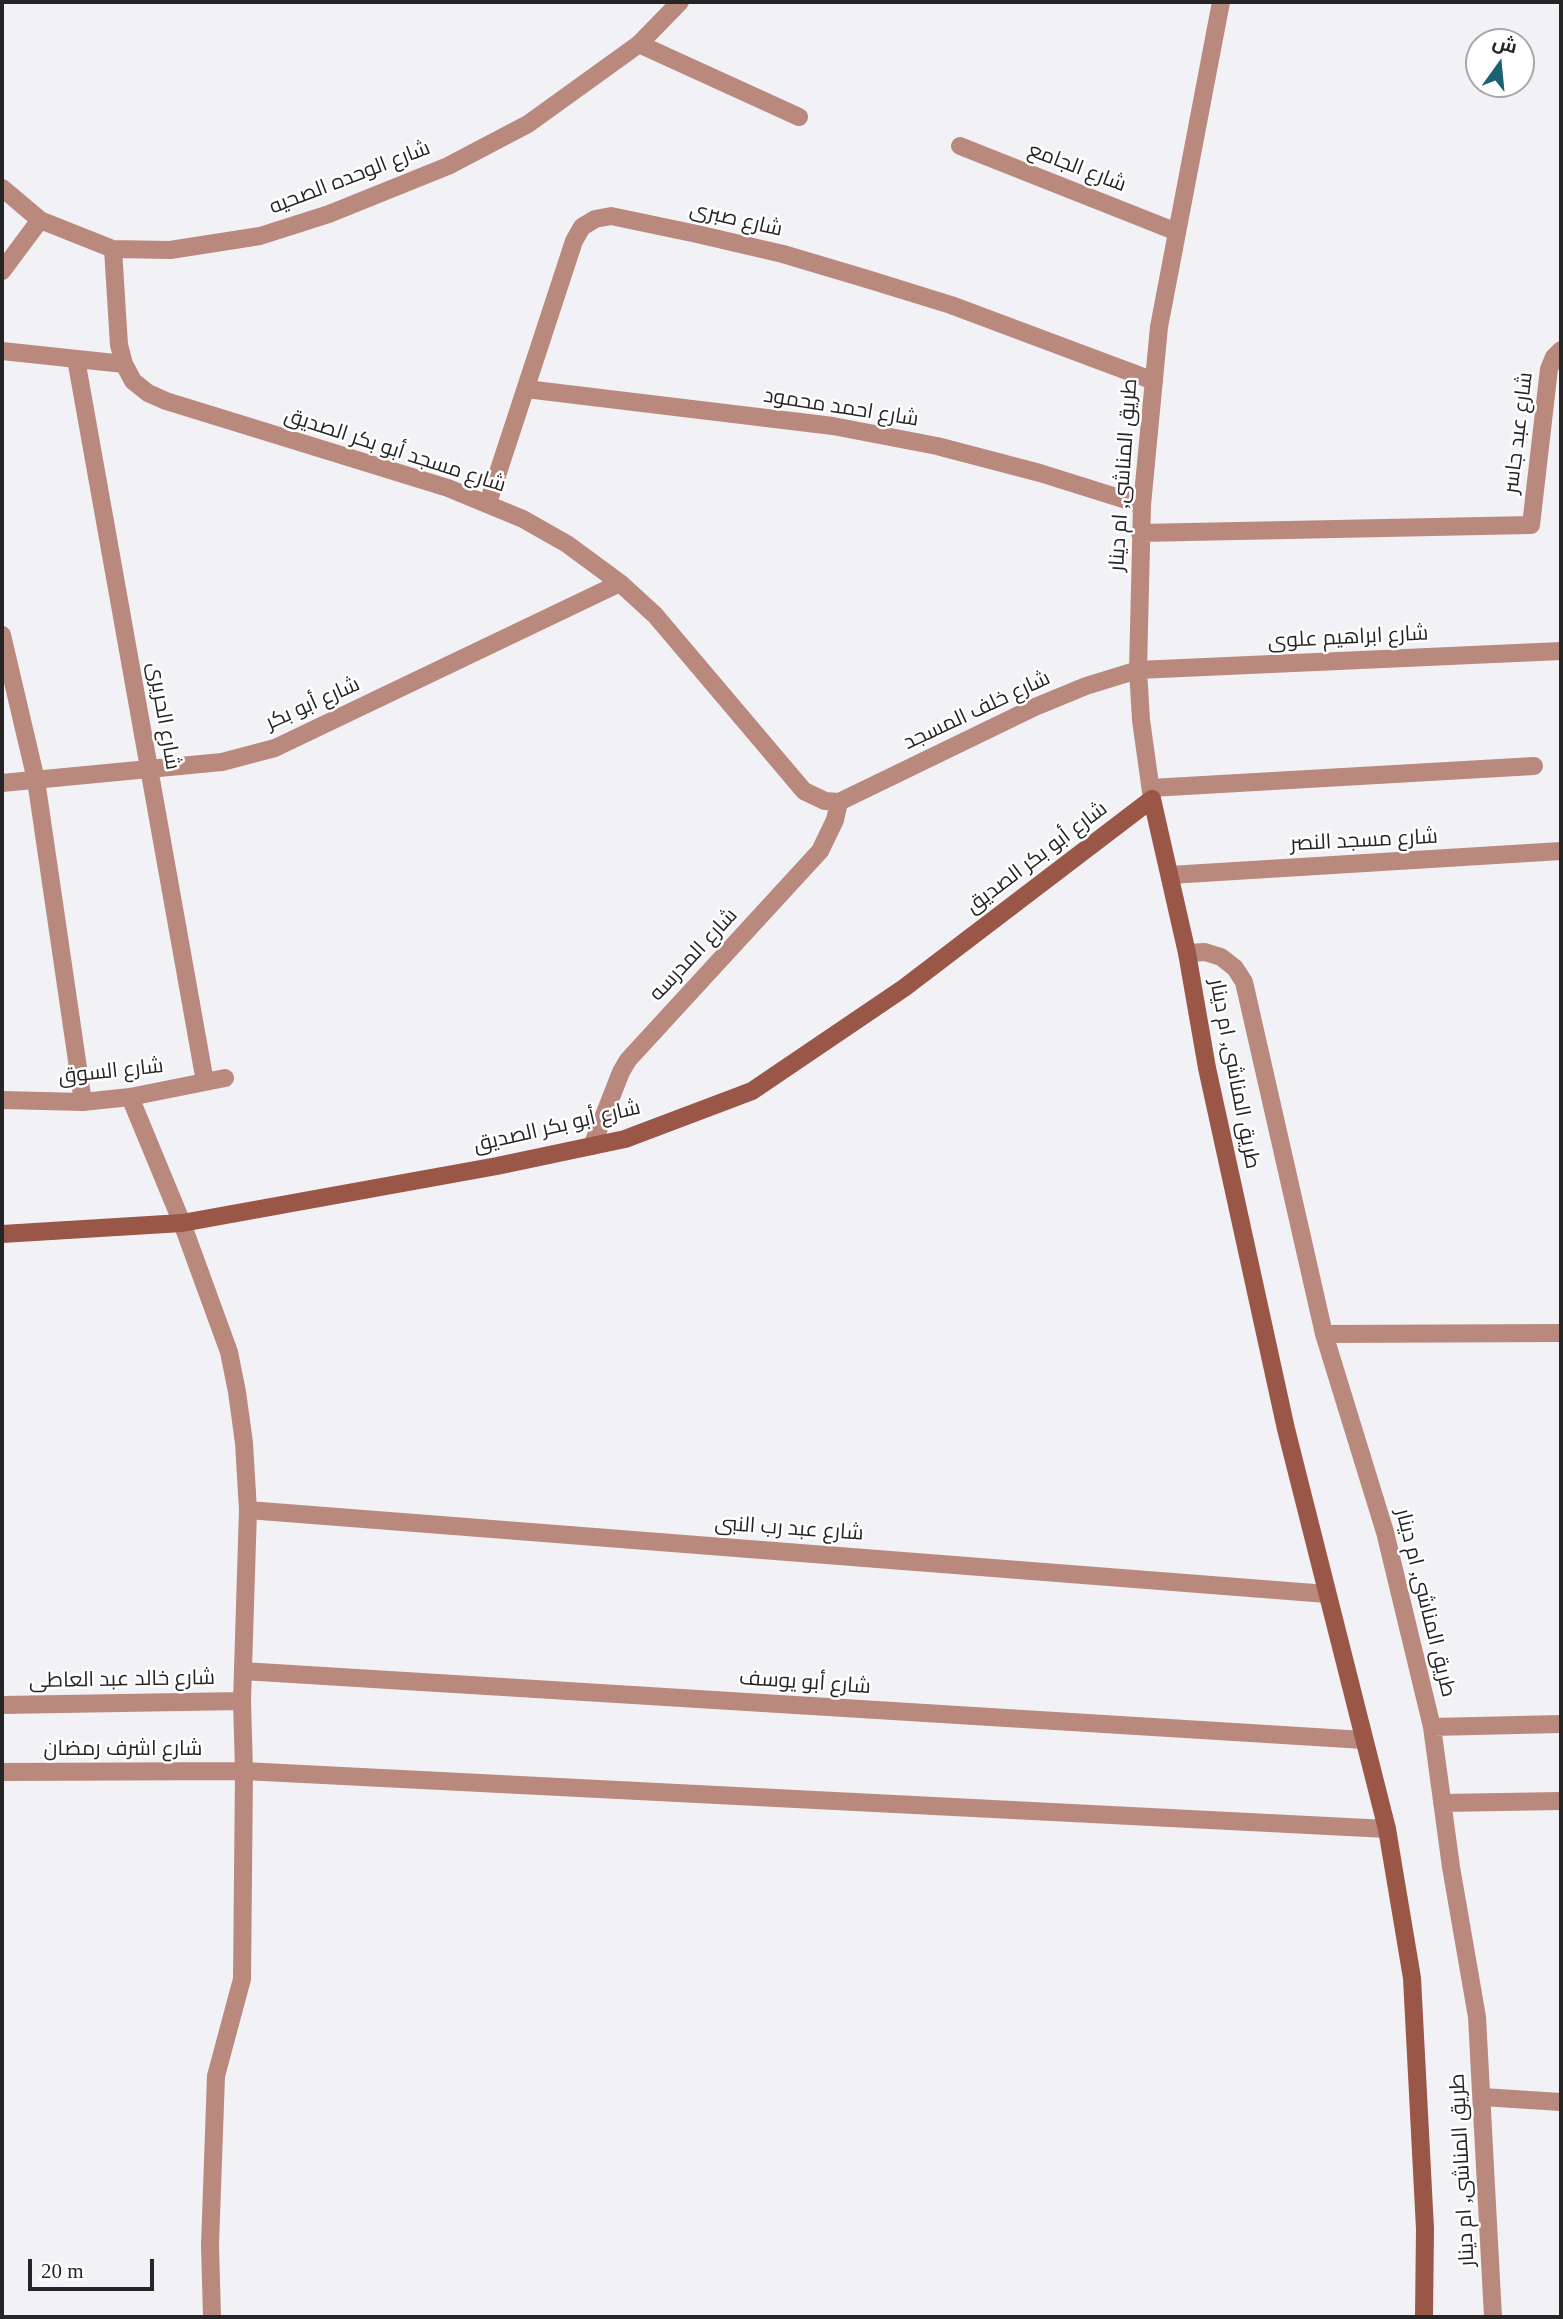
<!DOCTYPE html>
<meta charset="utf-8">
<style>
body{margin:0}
#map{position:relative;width:1563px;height:2319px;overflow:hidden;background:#f2f1f6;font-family:"Times New Roman",Cairo,serif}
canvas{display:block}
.frame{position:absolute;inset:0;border:4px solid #252526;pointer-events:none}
.north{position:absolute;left:1465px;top:28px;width:70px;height:70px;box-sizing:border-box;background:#fff;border:2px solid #a8a8a8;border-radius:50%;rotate:15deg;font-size:19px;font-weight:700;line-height:28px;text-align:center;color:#252526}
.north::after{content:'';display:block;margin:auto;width:24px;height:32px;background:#1a6171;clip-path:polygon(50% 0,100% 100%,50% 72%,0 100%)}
.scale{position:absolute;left:28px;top:2259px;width:126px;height:32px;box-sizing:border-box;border:4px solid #252526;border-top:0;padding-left:9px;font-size:21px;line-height:24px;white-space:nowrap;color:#252526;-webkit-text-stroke:5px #fff;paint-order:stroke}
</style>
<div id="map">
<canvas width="1563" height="2319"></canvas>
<div class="frame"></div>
<div class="north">ش</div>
<div class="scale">20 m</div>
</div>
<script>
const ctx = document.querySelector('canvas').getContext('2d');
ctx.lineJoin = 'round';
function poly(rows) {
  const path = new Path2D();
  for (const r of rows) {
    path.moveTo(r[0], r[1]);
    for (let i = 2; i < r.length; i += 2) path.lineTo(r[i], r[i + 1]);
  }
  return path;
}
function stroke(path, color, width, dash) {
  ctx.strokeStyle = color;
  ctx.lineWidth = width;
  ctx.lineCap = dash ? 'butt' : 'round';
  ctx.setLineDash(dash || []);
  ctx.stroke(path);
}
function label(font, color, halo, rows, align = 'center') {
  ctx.font = font + ' "Times New Roman",Cairo,serif';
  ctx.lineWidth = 5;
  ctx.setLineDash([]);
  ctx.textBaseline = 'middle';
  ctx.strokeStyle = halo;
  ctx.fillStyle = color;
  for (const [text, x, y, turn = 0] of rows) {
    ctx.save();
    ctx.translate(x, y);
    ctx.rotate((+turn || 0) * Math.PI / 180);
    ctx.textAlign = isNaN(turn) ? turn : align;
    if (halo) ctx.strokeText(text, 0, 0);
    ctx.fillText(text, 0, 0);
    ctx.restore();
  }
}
const street = poly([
 [639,44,799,117],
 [960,146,1177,232],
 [2,188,40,220,113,249,170,250,260,236,329,214,448,166,528,124,639,44,680,2],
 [113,249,119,345,124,364,133,381,148,393,166,401,448,488,523,519,567,544,620,583,655,615,804,791,825,801,839,802,1035,707,1086,686,1138,670,1561,651],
 [2,271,40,220],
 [2,351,124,364],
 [76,359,205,1082],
 [526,389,833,426,937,446,1040,473,1142,505],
 [488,503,574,241,582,227,595,219,611,216,697,234,783,254,867,279,951,305,1154,381],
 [1140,533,1531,525,1549,369,1554,357,1561,350],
 [2,635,36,780,83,1102],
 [2,783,222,762,275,748,620,583],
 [1151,788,1534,766],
 [1152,799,1141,720,1138,670,1142,505,1159,327,1221,2],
 [1170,875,1561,851],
 [1187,953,1205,952,1221,957,1235,968,1244,982,1324,1334,1385,1532,1432,1727,1451,1867,1477,2017,1493,2317],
 [130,1097,182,1223,229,1352,237,1392,244,1443,248,1510,242,1701,244,1771,242,1979,216,2076,210,2245,212,2317],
 [2,1100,83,1102,130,1097,225,1078],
 [592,1146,621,1072,628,1060,820,851,835,820,839,802],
 [1324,1334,1561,1333],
 [248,1510,1327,1594],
 [243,1671,1364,1740],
 [2,1705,242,1701],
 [1432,1727,1561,1724],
 [2,1772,244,1771,1387,1829],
 [1442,1803,1561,1801],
 [1482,2097,1561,2102]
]);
const secondary = poly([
 [2,1234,182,1223,497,1166,625,1139,752,1091,904,988,1152,799,1187,953,1207,1068,1286,1429,1387,1829,1412,1978,1425,2229,1424,2317]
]);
const streetNames = [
 ["شارع الجامع",1077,168,21],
 ["شارع الوحده الصحيه",350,178,-21],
 ["شارع صبرى",736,220,13],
 ["شارع احمد محمود",841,408,9],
 ["شارع عبد جاسر",1519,433,-83],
 ["شارع مسجد أبو بكر الصديق",395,451,18],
 ["طريق المناشى, ام دينار",1124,475,-86],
 ["شارع ابراهيم علوى",1348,638,-3],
 ["شارع أبو بكر",313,704,-24],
 ["شارع خلف المسجد",977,711,-25],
 ["شارع الحريرى",163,716,80],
 ["شارع مسجد النصر",1364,841,-3],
 ["شارع أبو بكر الصديق",1037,858,-37],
 ["شارع المدرسه",694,955,-47],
 ["شارع السوق",111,1072,-6],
 ["طريق المناشى, ام دينار",1234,1074,79],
 ["شارع أبو بكر الصديق",557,1127,-13],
 ["شارع عبد رب النبى",789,1529,4],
 ["طريق المناشى, ام دينار",1425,1603,76],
 ["شارع خالد عبد العاطى",122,1680,-1],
 ["شارع أبو يوسف",805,1683,4],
 ["شارع اشرف رمضان",123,1749],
 ["طريق المناشى, ام دينار",1463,2170,-93]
];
stroke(street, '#ba897e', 18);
stroke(secondary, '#9a5647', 18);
label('21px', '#252526', '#fff', streetNames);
</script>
